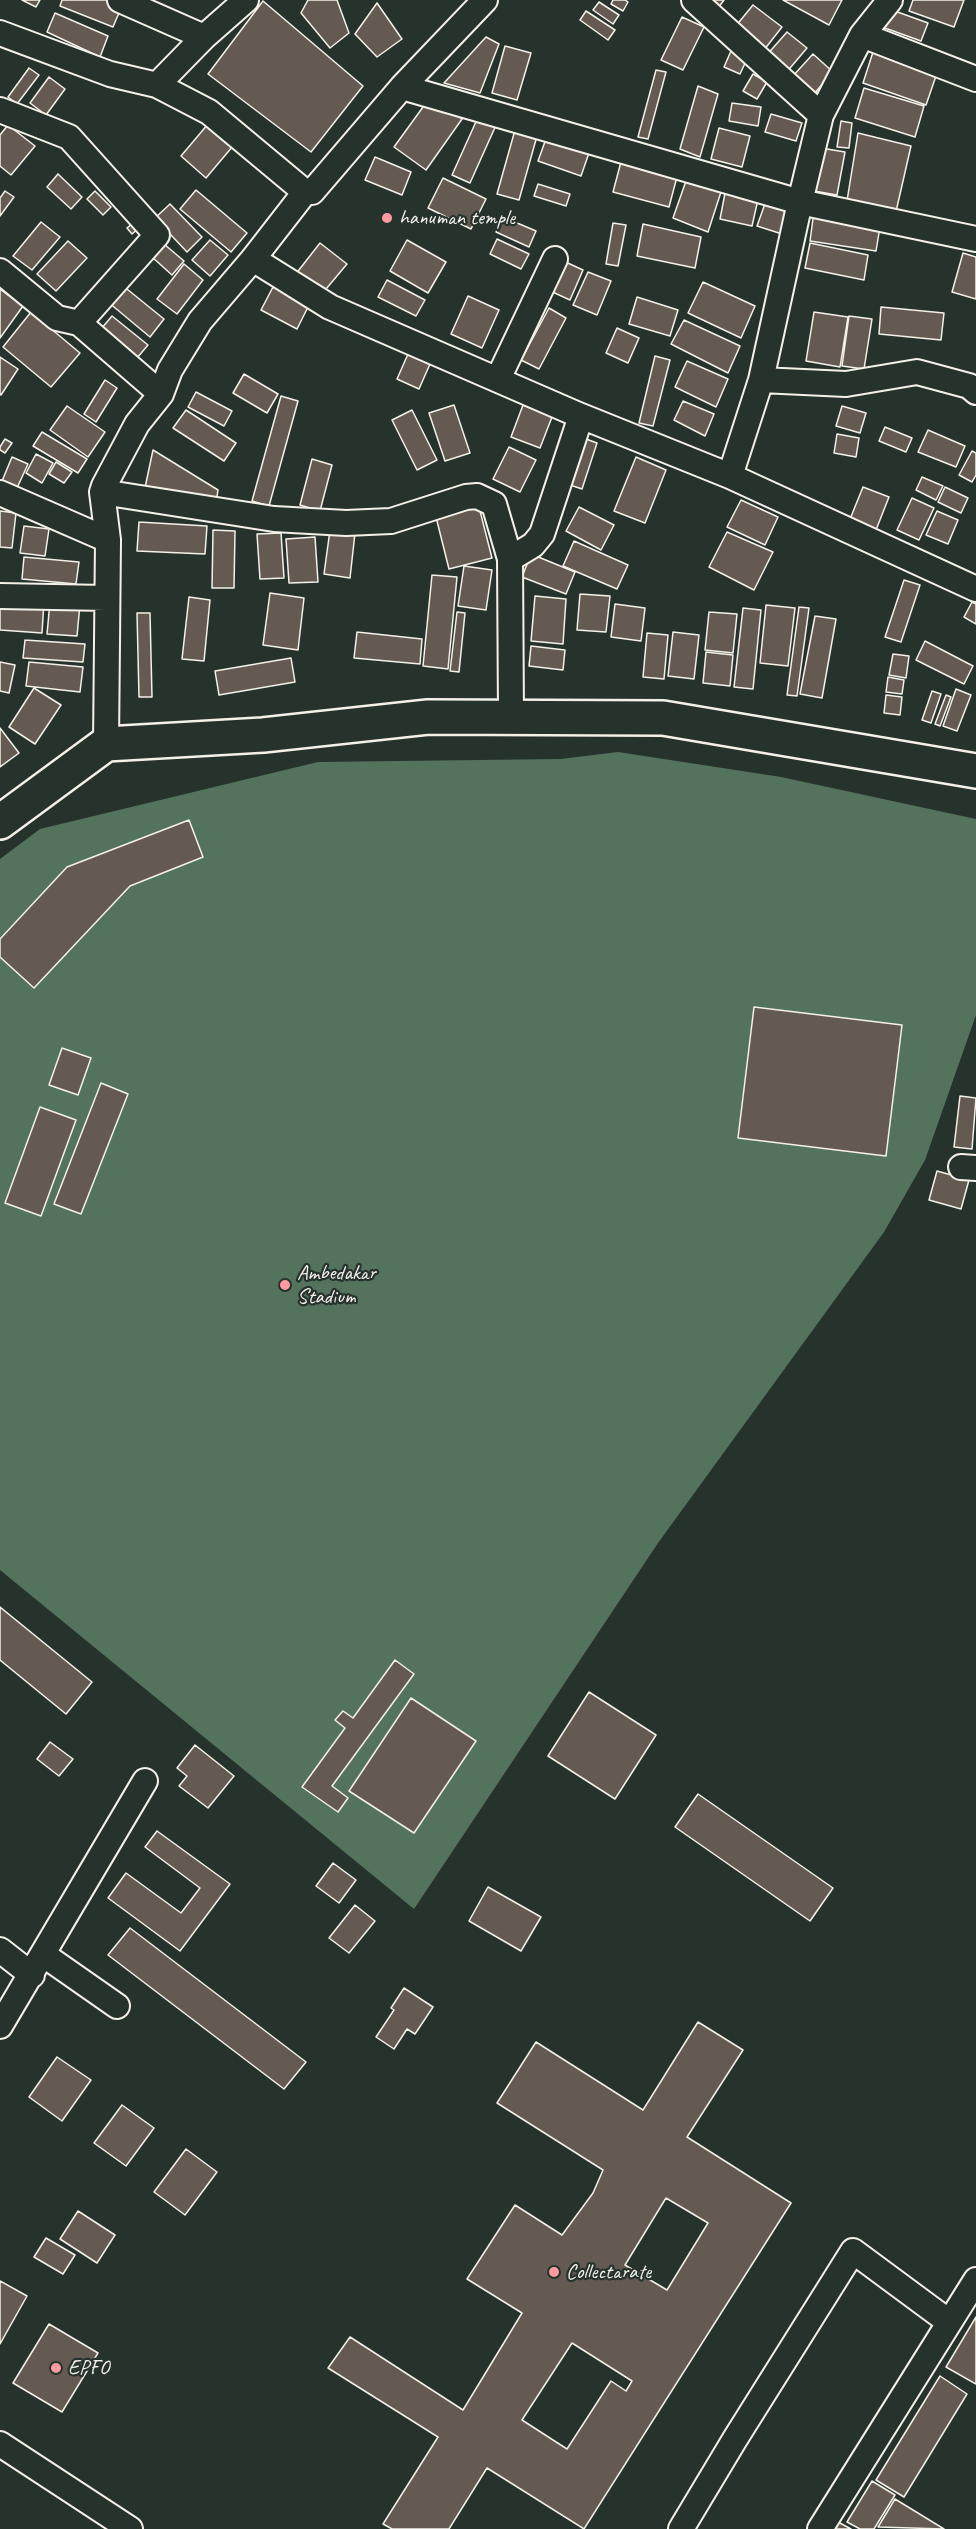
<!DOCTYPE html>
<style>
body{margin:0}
canvas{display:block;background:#26332d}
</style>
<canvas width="976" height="2529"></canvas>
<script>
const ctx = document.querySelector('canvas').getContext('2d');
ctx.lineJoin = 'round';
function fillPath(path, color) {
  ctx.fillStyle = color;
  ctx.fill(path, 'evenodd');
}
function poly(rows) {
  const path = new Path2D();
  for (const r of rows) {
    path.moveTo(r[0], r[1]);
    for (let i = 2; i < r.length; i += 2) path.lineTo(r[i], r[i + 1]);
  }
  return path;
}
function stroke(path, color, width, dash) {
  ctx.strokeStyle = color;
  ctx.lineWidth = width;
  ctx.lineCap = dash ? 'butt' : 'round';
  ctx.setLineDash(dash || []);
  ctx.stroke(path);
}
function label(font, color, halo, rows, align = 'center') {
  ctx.font = font + ' Caveat,sans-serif';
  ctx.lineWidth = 4.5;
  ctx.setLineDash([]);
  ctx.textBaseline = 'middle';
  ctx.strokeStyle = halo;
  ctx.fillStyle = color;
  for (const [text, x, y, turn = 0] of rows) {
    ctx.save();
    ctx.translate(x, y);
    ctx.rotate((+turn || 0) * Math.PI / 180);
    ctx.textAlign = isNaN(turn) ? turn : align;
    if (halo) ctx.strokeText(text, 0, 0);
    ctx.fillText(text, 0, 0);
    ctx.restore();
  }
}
const green = poly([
 [618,752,781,777,976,819,976,1015,925,1160,884,1232,658,1543,414,1909,0,1570,0,859,40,829,318,762,561,759]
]);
const building = poly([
 [22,0,40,0,36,7,22,0],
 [62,0,121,0,124,1,113,27,60,6,62,0],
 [308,0,337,0,349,33,330,48,301,13,308,0],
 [613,0,625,0,628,2,623,11,611,4,613,0],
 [709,0,724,0,718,8,709,0],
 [783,0,842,0,829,25,783,0],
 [913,0,964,0,954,27,909,11,913,0],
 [263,1,363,86,311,152,208,74,263,1],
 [599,2,619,15,613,24,593,10,599,2],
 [377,3,402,39,377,57,355,34,377,3],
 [753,5,782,27,764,50,735,27,753,5],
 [892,10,928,23,921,41,885,28,892,10],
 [586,11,615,30,608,40,580,20,586,11],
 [55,13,108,36,100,57,47,32,55,13],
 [682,17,704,27,683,70,661,60,682,17],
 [787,32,807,48,785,74,765,57,787,32],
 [486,37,499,44,480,93,444,83,486,37],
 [505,46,531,53,517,100,492,93,505,46],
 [731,51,747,59,740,74,724,67,731,51],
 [873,52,937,73,926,105,863,83,873,52],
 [813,54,833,72,813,95,792,77,813,54],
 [29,68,39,75,17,104,8,97,29,68],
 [656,70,666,72,648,139,638,137,656,70],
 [753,74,767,82,757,99,743,91,753,74],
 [49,77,65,89,46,115,30,103,49,77],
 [698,86,718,94,700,157,680,149,698,86],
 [864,88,924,106,915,137,855,118,864,88],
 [431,96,462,119,426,170,394,147,431,96],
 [732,103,761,107,758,126,729,121,732,103],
 [771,114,802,123,796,141,765,132,771,114],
 [479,115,497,123,470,183,452,175,479,115],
 [841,121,852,123,849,148,837,147,841,121],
 [208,124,233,146,206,178,181,156,208,124],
 [8,125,35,146,11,175,0,166,0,135,8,125],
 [719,128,750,136,742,167,711,159,719,128],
 [515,130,537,136,519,200,497,194,515,130],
 [858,133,911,146,895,216,846,207,858,133],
 [547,136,590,150,581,176,538,161,547,136],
 [821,148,845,152,837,195,814,191,821,148],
 [375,157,411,172,402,195,365,180,375,157],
 [622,158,678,173,669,207,613,192,622,158],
 [58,174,82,197,71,209,47,187,58,174],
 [443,178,486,199,471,229,428,208,443,178],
 [687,178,721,192,708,232,673,218,687,178],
 [538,184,570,194,566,206,534,196,538,184],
 [726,188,759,195,752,226,720,219,726,188],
 [196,190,247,233,231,252,180,209,196,190],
 [5,191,14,197,0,216,0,198,5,191],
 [95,191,111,207,103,215,87,199,95,191],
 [767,198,791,207,782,234,757,226,767,198],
 [170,204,202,237,187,252,155,218,170,204],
 [814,211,881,221,876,251,810,241,814,211],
 [503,217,536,231,529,247,496,232,503,217],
 [135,221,140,227,132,234,127,228,135,221],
 [41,222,60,237,32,270,13,256,41,222],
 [613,223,626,225,618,266,606,264,613,223],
 [643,224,701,237,695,268,637,256,643,224],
 [497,239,529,254,521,269,490,254,497,239],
 [210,240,228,255,210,276,192,260,210,240],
 [407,240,446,262,428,293,390,271,407,240],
 [68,241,87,258,56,291,37,274,68,241],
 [320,243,347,264,321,295,295,275,320,243],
 [810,243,868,255,864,280,805,268,810,243],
 [164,244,184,261,172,275,152,257,164,244],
 [963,253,976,257,976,299,952,292,963,253],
 [559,259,583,270,570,300,546,289,559,259],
 [184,264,203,280,177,314,157,299,184,264],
 [588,272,611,281,597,315,573,305,588,272],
 [387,280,425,300,416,316,378,297,387,280],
 [703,282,755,306,741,338,688,313,703,282],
 [122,285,164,319,150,337,108,302,122,285],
 [273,287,309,305,297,329,261,310,273,287],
 [0,289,23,306,0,338,0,289],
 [468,296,499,310,482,348,451,334,468,296],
 [637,297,678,310,670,336,629,324,637,297],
 [881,307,944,313,941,340,879,334,881,307],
 [549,308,566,318,539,369,521,360,549,308],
 [31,312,80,353,51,387,3,347,31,312],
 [814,312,848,317,840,367,806,361,814,312],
 [112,316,148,345,137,358,101,329,112,316],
 [849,316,872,319,864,369,842,366,849,316],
 [684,320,740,346,728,373,671,344,684,320],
 [617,328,639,338,628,363,606,353,617,328],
 [408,354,430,364,419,389,397,379,408,354],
 [655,356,670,360,653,426,639,423,655,356],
 [0,357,18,369,1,395,0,394,0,357],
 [687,361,728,379,716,407,675,387,687,361],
 [244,374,278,394,267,413,233,393,244,374],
 [105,380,117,388,96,422,84,414,105,380],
 [196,392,232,411,224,426,188,407,196,392],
 [281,396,298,401,269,506,252,501,281,396],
 [683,401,714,414,705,436,674,420,683,401],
 [454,405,470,453,445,461,429,413,454,405],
 [523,405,552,417,540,448,511,437,523,405],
 [67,406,105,432,88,457,50,430,67,406],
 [842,406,866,413,860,433,836,426,842,406],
 [186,410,236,443,224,461,173,428,186,410],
 [412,410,437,460,417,470,392,420,412,410],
 [885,427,912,438,906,452,879,441,885,427],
 [928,430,965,446,956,467,918,452,928,430],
 [42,432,87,459,78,473,33,446,42,432],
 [837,434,859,438,856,457,834,453,837,434],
 [5,439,12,443,5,453,0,450,0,447,5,439],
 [586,439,597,443,582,489,570,485,586,439],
 [509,447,536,460,520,492,493,479,509,447],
 [153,450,218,490,216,503,143,497,153,450],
 [972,451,976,453,976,475,972,482,959,475,972,451],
 [36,454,53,463,42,483,26,473,36,454],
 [12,457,28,464,17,488,2,481,12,457],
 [636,457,666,470,645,523,614,511,636,457],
 [312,459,332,465,320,511,300,505,312,459],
 [56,462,72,472,64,483,49,474,56,462],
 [922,477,943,486,936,500,916,490,922,477],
 [863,487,889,497,874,535,848,524,863,487],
 [945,487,968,498,961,513,938,502,945,487],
 [912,498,934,508,919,540,897,530,912,498],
 [741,500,778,517,765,545,727,527,741,500],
 [479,507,492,558,449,569,436,517,479,507],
 [579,507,614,525,601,550,566,531,579,507],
 [0,511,16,513,12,548,0,547,0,511],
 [937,511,958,520,948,544,926,535,937,511],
 [139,522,207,526,205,554,137,551,139,522],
 [24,526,49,529,45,556,20,553,24,526],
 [213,530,235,531,234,588,212,588,213,530],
 [330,530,355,533,350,578,324,574,330,530],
 [727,532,773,552,754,590,709,567,727,532],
 [281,533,284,578,260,579,257,534,281,533],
 [315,537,318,582,289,583,286,539,315,537],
 [574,541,628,565,617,589,563,566,574,541],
 [531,554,575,572,566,594,522,577,531,554],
 [24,557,79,562,76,584,22,579,24,557],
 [464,566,492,570,486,610,458,606,464,566],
 [432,575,457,577,448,669,423,666,432,575],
 [904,580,920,585,901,642,885,637,904,580],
 [270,593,304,598,298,650,263,645,270,593],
 [580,594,610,596,606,632,577,630,580,594],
 [535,596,566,599,563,644,531,641,535,596],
 [189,597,210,600,204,661,182,659,189,597],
 [0,598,44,601,42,633,0,630,0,598],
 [50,602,80,604,77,636,47,634,50,602],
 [972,602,976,604,976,624,964,617,972,602],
 [615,604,645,608,641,641,611,637,615,604],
 [766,605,795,608,788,666,760,663,766,605],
 [799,607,809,608,797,696,787,695,799,607],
 [743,608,761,610,753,689,734,687,743,608],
 [457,612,465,613,459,672,450,671,457,612],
 [709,612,737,614,733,653,705,650,709,612],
 [137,613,150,613,152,697,139,697,137,613],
 [815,616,836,619,822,698,800,694,815,616],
 [357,632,422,639,420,664,354,658,357,632],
 [673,632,699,635,694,679,668,676,673,632],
 [647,633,668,635,664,679,643,677,647,633],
 [25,640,85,644,83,662,23,658,25,640],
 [925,641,973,666,964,684,916,660,925,641],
 [531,646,565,650,563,670,529,666,531,646],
 [706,652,733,655,730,686,703,683,706,652],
 [893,654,909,656,906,678,889,675,893,654],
 [291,658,295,682,219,695,215,671,291,658],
 [0,662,15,665,9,693,0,691,0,662],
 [29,662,83,667,80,692,26,686,29,662],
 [888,677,904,680,902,694,886,692,888,677],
 [34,688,61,705,35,744,9,727,34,688],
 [956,689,971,695,957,731,943,726,956,689],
 [932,691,941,694,931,723,922,720,932,691],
 [886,695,902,697,900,715,884,713,886,695],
 [946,695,951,697,940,726,935,724,946,695],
 [0,728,19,753,0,767,0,728],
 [189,820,203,857,130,886,34,988,0,957,0,939,67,867,189,820],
 [754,1007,902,1025,886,1156,738,1138,754,1007],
 [62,1048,91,1058,78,1095,49,1085,62,1048],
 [101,1083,128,1094,81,1214,54,1204,101,1083],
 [960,1096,976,1098,972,1149,954,1147,960,1096],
 [40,1107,76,1120,41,1216,5,1203,40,1107],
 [937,1171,969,1180,961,1209,929,1200,937,1171],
 [0,1607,92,1682,66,1714,0,1660,0,1607],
 [395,1660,414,1674,332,1786,348,1798,338,1812,302,1787,345,1728,335,1720,343,1711,353,1718,395,1660],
 [589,1692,656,1735,615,1799,548,1756,589,1692],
 [411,1698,476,1741,414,1833,349,1791,411,1698],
 [50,1742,73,1759,59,1776,37,1759,50,1742],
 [195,1745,234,1776,208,1808,179,1786,187,1776,177,1768,195,1745],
 [698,1794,833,1888,810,1921,675,1827,698,1794],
 [157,1831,230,1884,180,1951,108,1898,126,1873,181,1913,200,1888,145,1847,157,1831],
 [333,1863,356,1880,339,1903,316,1886,333,1863],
 [488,1887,541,1917,521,1951,469,1921,488,1887],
 [355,1905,375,1921,349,1953,329,1938,355,1905],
 [130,1928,306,2062,284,2089,108,1955,130,1928],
 [404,1988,433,2007,415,2034,407,2029,394,2049,376,2037,394,2010,391,2008,404,1988],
 [698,2022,743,2050,687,2137,791,2203,584,2529,487,2468,449,2529,392,2529,383,2524,438,2437,328,2368,350,2337,463,2410,522,2313,467,2279,515,2205,562,2235,593,2193,603,2170,497,2103,536,2042,643,2110,698,2022],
 [666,2198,708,2223,667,2290,625,2265,666,2198],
 [572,2343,632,2381,626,2391,611,2381,567,2449,522,2420,572,2343],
 [57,2057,91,2080,62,2121,29,2097,57,2057],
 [122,2105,154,2128,126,2166,94,2143,122,2105],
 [186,2149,217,2172,185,2215,154,2192,186,2149],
 [78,2211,115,2235,97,2263,60,2239,78,2211],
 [46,2238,75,2255,63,2274,34,2257,46,2238],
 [0,2281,27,2296,0,2344,0,2281],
 [976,2317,976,2384,946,2367,976,2317],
 [49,2324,98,2353,62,2412,13,2383,49,2324],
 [940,2376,967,2394,904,2497,876,2480,940,2376],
 [872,2481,895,2495,874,2529,860,2529,847,2522,872,2481],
 [895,2499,944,2529,878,2527,895,2499],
 [838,2522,851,2529,834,2529,838,2522]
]);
const street = poly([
 [120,0,204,37],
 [246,0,204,37,157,85,209,112,305,192],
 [694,0,821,115,800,202,976,239],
 [0,33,110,74,157,85],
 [862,35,890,0],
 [402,87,800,202,761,380,730,476],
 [0,110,69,137,157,235,79,323],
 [821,115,862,35,976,79],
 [253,259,330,307,581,416,730,476,976,589],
 [0,271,57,318,79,323,161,394],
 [498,379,555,259],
 [761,380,846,384,917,372,969,386,976,392],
 [102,492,274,519,346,523,391,521,466,497,477,496,494,504,510,559,511,716],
 [0,493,108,540],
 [510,559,533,545,542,534,581,416],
 [0,596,106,598],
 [106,744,108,540,102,492,104,486,137,424,161,394,170,370,200,321,253,259,305,192,312,192,402,87,485,0],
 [961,1167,976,1168],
 [0,1950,32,1975],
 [44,1955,117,2006],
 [0,2026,145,1781],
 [0,2444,130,2529],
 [681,2529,735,2439,853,2251,949,2322],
 [820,2529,976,2280]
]);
const secondary = poly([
 [0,822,106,744,263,735,428,717,663,718,976,771]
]);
const markers = [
 [387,218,6,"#ff9aa2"],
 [285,1285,6,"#ff9aa2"],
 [554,2272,6,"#ff9aa2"],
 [56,2368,6,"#ff9aa2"]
];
const poiNames = [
 ["hanuman temple",399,218],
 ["Ambedakar",297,1273],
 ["Stadium",297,1297],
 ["Collectarate",566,2272],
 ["EPFO",68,2368]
];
fillPath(green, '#54735d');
fillPath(building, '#655a52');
stroke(building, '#f4f1e8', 1.5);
stroke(street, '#f4f1e8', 28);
stroke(secondary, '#f4f1e8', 38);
stroke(street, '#26332d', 24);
stroke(secondary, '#26332d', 33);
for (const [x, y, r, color] of markers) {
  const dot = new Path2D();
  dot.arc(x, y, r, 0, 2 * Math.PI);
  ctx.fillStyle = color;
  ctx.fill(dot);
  stroke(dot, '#26332d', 2);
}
label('21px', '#f4f1e8', '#26332d', poiNames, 'left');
</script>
